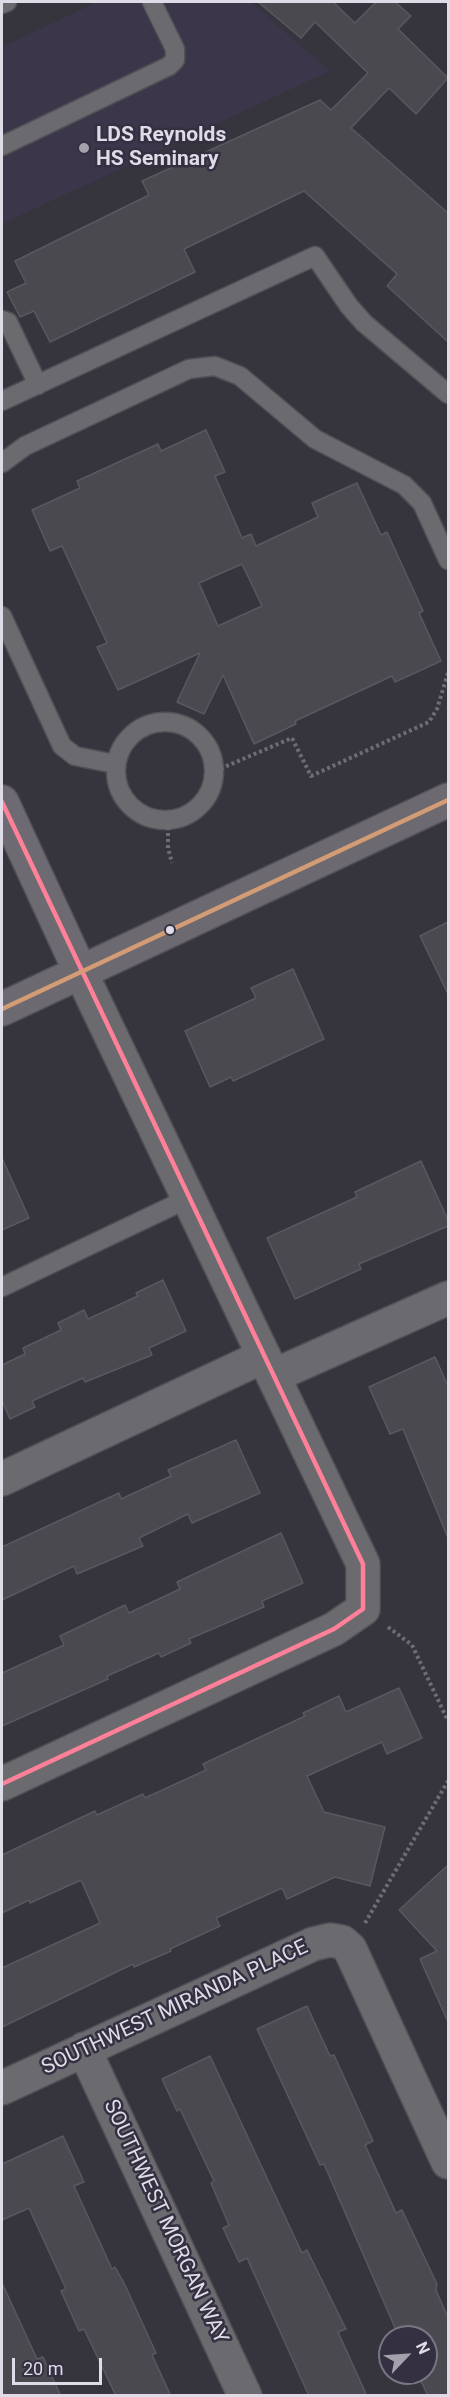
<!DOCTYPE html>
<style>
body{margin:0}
#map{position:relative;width:450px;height:2397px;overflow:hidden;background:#36343d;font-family:Roboto,sans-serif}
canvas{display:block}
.frame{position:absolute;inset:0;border:3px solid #dfdce7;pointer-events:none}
.north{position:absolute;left:378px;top:2325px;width:60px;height:60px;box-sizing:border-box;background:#353041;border:2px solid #797583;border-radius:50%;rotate:65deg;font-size:16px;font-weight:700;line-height:24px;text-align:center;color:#dfdce7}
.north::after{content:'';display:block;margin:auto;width:21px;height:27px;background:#a4a1ac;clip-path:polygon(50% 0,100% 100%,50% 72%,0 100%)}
.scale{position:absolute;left:12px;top:2358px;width:90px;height:27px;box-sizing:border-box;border:3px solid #dfdce7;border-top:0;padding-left:8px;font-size:18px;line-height:21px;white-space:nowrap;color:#dfdce7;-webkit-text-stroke:4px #353041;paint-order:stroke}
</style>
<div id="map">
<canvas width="450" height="2397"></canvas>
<div class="frame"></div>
<div class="north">N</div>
<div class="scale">20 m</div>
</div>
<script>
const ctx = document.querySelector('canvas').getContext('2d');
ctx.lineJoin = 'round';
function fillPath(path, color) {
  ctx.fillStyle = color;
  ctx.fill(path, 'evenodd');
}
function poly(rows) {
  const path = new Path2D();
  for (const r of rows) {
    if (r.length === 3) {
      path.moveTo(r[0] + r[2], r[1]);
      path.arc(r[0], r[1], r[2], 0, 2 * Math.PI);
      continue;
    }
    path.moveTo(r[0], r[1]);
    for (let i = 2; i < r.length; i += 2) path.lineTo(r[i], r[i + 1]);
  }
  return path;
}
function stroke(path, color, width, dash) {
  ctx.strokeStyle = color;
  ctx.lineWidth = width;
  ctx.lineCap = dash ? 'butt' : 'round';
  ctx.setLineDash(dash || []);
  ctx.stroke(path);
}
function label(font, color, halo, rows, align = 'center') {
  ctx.font = font + ' Roboto,sans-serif';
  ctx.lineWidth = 5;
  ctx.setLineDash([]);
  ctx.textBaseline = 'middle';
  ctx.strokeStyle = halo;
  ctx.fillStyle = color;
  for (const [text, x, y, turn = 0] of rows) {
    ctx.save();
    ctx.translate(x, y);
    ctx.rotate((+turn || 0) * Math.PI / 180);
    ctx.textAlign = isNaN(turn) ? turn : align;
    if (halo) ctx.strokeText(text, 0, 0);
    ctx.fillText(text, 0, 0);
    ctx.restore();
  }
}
const built = poly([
 [97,2,251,2,330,71,2,224,2,47]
]);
const building = poly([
 [258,2,333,2,355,23,376,2,395,2,411,16,398,29,448,78,416,114,389,88,351,128,448,213,448,342,387,286,397,274,304,191,184,249,195,272,50,342,34,311,20,317,7,292,26,283,15,261,149,195,142,181,320,100,331,110,368,73,315,22,301,38,258,2],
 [206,430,225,472,215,476,242,538,251,534,256,546,318,517,312,503,357,483,381,535,387,532,423,611,419,613,441,661,395,682,392,676,295,721,296,724,254,744,223,675,204,714,177,702,200,653,118,690,97,647,107,643,62,546,50,551,32,510,80,488,77,481,158,444,161,451,206,430],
 [242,564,262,606,218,626,199,583,242,564],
 [448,922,448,994,420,936,448,922],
 [293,969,324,1039,233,1081,231,1077,210,1087,185,1031,256,998,251,988,293,969],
 [2,1158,29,1218,2,1230,2,1158],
 [421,1161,448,1220,448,1226,359,1264,361,1269,295,1299,267,1238,357,1197,355,1192,421,1161],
 [163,1280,186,1331,149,1348,152,1355,85,1382,83,1378,32,1401,35,1407,10,1419,2,1401,2,1365,25,1354,23,1348,61,1330,58,1323,84,1310,88,1319,138,1296,136,1293,163,1280],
 [435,1357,448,1386,448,1538,403,1429,390,1434,369,1387,435,1357],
 [236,1440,260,1493,192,1523,188,1514,139,1538,143,1546,77,1574,74,1566,2,1600,2,1547,119,1493,121,1499,171,1476,168,1470,236,1440],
 [281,1533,303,1583,262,1601,264,1607,189,1639,191,1643,161,1657,159,1653,107,1676,108,1679,2,1726,2,1673,64,1645,60,1636,125,1605,129,1613,180,1589,177,1582,281,1533],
 [399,1688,422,1738,387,1754,382,1742,307,1776,324,1812,385,1827,370,1886,335,1877,287,1899,282,1888,216,1918,220,1926,170,1949,171,1951,134,1967,133,1964,2,2027,2,1968,100,1923,81,1880,30,1903,29,1900,2,1913,2,1855,95,1811,97,1815,143,1794,145,1798,206,1770,203,1764,305,1716,303,1713,339,1696,346,1712,399,1688],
 [448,1865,448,2022,420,1959,437,1951,399,1910,448,1865],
 [307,2006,330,2056,334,2055,373,2141,365,2145,396,2213,402,2210,437,2284,436,2290,448,2318,448,2396,428,2396,420,2379,426,2376,426,2337,399,2337,324,2164,320,2165,257,2029,307,2006],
 [210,2056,302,2253,307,2250,346,2329,338,2332,367,2396,309,2396,247,2258,239,2262,223,2228,229,2225,211,2183,214,2181,180,2109,177,2111,162,2079,210,2056],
 [63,2136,84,2182,74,2186,112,2269,115,2267,125,2285,156,2353,152,2355,171,2396,116,2396,84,2329,79,2331,61,2291,66,2289,29,2208,2,2220,2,2164,63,2136],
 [2,2283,37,2359,43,2357,61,2396,2,2396,2,2283]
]);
const path = poly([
 [215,771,292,738,311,776,429,722,437,709,448,673],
 [168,821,168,848,172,863],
 [388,1627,412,1645,448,1721],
 [365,1923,448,1781]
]);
const lane = poly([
 [2,4,7,2],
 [2,146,169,66,175,60,175,49,152,2],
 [2,320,8,322,38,385],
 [2,401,315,256,349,306,364,323,448,394],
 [2,463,25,446,189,369,215,366,240,376,315,439,404,485,422,503,448,560],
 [2,616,62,746,75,756,115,764],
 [165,771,49],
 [2,1287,189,1198]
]);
const street = poly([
 [273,1376,448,1298],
 [2,1479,264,1356],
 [2,1784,334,1629,363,1609,363,1564,80,971],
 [84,2049,245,2396],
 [2,2088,313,1944,330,1940,342,1942,350,1949,448,2162]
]);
const secondary = poly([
 [2,802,80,971]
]);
const primary = poly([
 [2,1009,448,800]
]);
const bus1 = poly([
 [2,802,363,1564,363,1609,334,1629,2,1784]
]);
const bus2 = poly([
 [2,1009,448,800]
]);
const markers = [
 [84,148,6,"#a4a1ac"],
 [170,930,5,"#dfdce7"]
];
const poiNames = [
 ["LDS Reynolds",96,136],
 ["HS Seminary",96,160]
];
const streetNames = [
 ["SOUTHWEST MIRANDA PLACE",175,2008,-25],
 ["SOUTHWEST MORGAN WAY",165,2222,65]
];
fillPath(built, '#3c364b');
fillPath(building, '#4b4950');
stroke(building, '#5a585f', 1.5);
stroke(lane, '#525057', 21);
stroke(street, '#525057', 36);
stroke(secondary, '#525057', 36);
stroke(primary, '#525057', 36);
stroke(path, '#6d6d72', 4, [3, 3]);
stroke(lane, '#6b6a6e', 18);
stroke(street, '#6b6a6e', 33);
stroke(secondary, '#6d6b71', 33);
stroke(primary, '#6c6a70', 33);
stroke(bus1, '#ff8098', 4.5);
stroke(bus2, '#d39c74', 4.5);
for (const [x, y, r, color] of markers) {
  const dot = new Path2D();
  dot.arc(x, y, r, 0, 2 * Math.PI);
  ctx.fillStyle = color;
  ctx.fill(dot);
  stroke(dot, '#353041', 2);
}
label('bold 21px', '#dfdce7', '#353041', poiNames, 'left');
label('21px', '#dfdce7', '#353041', streetNames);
</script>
